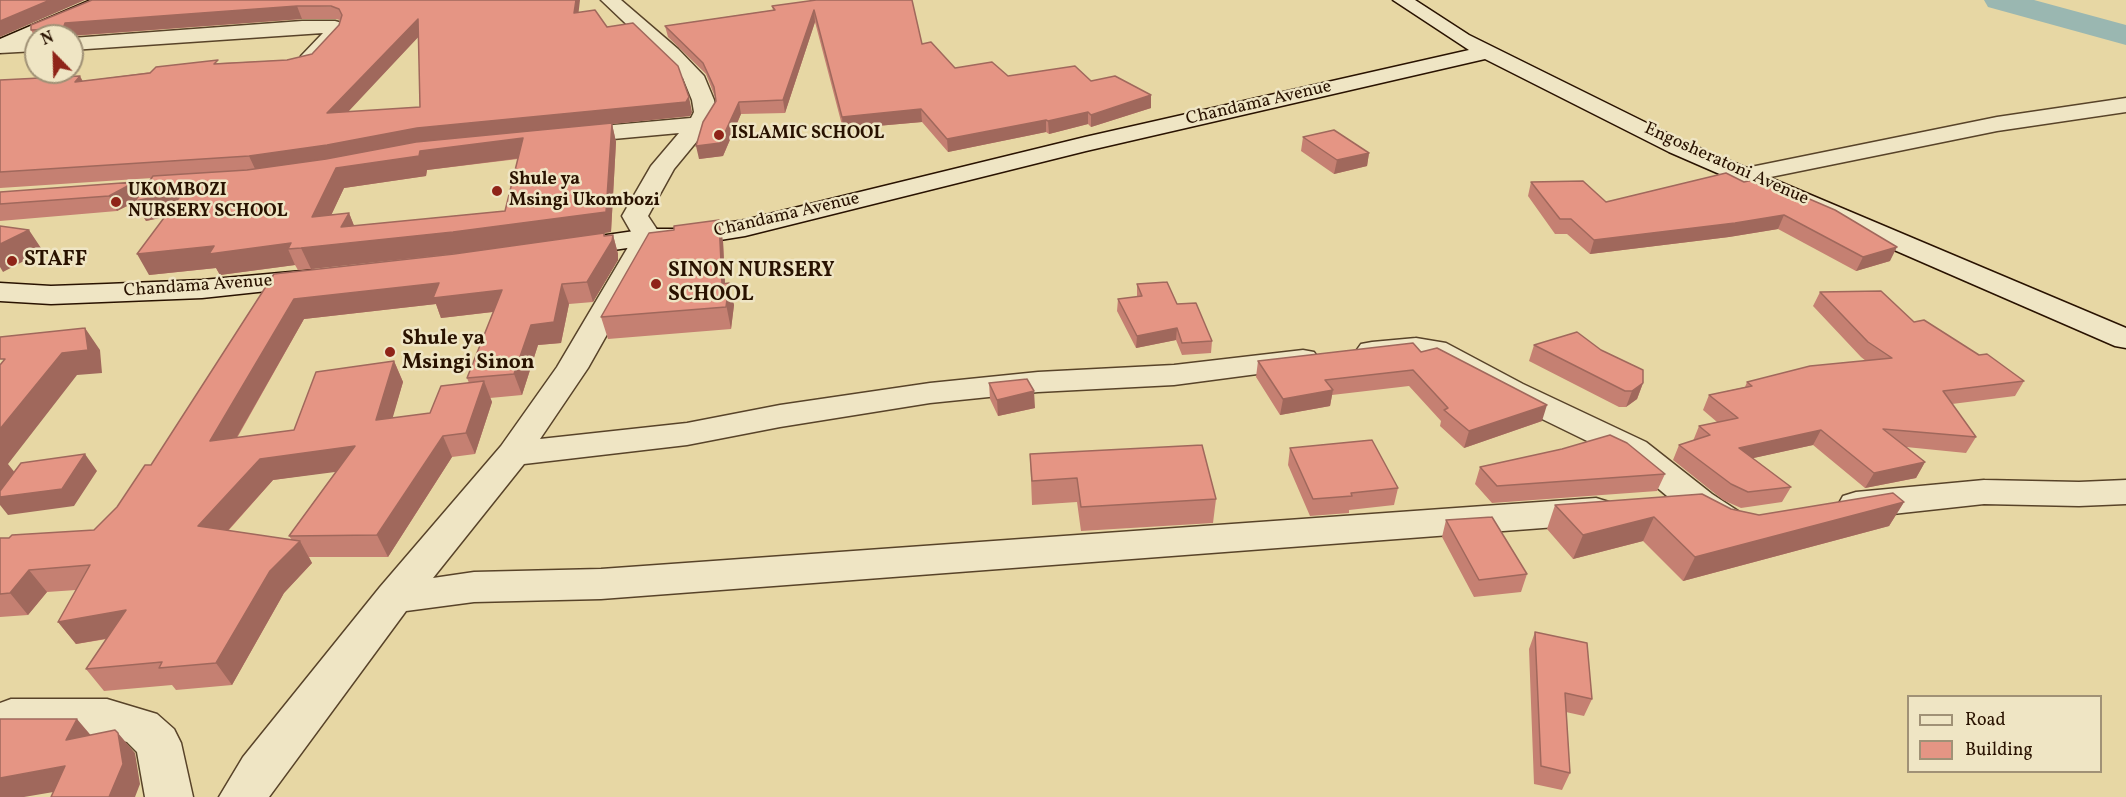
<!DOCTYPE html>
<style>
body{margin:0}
#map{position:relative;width:2126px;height:797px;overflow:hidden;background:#e7d7a4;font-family:Vollkorn,serif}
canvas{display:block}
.legend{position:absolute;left:1907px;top:695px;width:195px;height:78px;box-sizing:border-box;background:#efe5c4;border:2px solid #a09176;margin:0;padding:8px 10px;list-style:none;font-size:18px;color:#291200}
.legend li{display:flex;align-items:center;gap:12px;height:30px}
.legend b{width:30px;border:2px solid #a09176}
.north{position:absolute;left:24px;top:24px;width:60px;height:60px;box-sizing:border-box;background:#efe5c4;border:2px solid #a09176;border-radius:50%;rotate:337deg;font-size:16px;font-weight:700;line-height:24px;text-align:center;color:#291200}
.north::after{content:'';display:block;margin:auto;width:21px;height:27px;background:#8f2418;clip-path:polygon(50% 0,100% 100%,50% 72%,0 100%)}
</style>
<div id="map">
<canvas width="2126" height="797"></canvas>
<ul class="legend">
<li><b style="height:8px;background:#efe5c4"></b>Road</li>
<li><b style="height:16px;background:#e59584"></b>Building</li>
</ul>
<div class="north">N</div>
</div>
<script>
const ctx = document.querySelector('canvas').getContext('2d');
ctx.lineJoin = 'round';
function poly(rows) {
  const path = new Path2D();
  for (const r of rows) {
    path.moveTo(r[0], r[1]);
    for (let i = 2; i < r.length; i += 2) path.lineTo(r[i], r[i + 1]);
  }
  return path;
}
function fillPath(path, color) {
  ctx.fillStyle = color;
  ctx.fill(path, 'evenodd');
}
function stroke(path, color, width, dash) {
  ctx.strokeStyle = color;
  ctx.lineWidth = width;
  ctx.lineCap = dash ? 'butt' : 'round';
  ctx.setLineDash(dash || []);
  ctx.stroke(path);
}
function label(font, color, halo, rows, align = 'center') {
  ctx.font = font + ' Vollkorn,serif';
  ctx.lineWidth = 5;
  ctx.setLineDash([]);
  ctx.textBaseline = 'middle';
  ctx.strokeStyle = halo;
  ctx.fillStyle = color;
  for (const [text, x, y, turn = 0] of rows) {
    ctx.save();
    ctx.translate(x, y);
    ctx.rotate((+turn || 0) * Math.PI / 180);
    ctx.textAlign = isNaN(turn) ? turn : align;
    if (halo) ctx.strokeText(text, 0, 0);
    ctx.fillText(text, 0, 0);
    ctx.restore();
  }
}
const river = poly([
 [1984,0,2034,0,2126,25,2126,45,1988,7,1984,0]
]);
const street = poly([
 [601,0,621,0,678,49,704,76,714,100,716,112,707,129,674,169,648,216,662,237,588,368,540,439,687,423,780,405,930,383,1038,372,1174,365,1303,350,1314,352,1319,359,1314,366,1303,368,1174,385,1038,392,930,403,780,427,687,445,524,464,433,578,474,572,601,569,1596,498,1609,502,1615,511,1609,520,1596,524,601,599,474,602,406,611,269,797,219,797,243,757,380,587,501,446,557,367,634,237,622,216,651,166,679,133,569,143,561,141,557,136,561,131,569,129,691,118,694,112,692,100,683,78,601,0],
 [302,21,335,21,342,23,345,27,342,36,321,58,316,66,309,68,302,66,299,62,301,56,323,33,72,50,72,38,302,21],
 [36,39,36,51,0,53,0,41,36,39],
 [2126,98,2126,112,1997,131,1746,182,1737,180,1734,175,1737,170,1746,168,1997,117,2126,98],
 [1416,338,1446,343,1523,384,1646,442,1712,494,1738,511,1744,520,1738,529,1725,533,1712,529,1686,512,1622,458,1499,398,1427,358,1416,356,1372,360,1361,358,1356,351,1361,344,1372,342,1416,338],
 [1984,480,2079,482,2126,480,2126,504,2079,506,1984,504,1856,518,1843,514,1838,505,1843,496,1856,492,1984,480],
 [11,699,107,699,157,714,174,729,181,743,193,797,145,797,137,752,127,742,107,737,11,737,0,733,0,703,11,699]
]);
const secondary = poly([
 [91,0,116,0,113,4,0,52,0,39,91,0],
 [1393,0,1415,0,1469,35,1685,142,2126,328,2126,348,2115,346,1669,152,1485,59,1086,151,745,236,689,245,648,245,572,256,562,254,558,248,562,242,572,240,648,229,689,229,745,220,1085,137,1469,50,1393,0],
 [313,270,323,273,327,279,323,285,202,298,51,304,0,301,0,283,51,286,107,284,202,280,313,270]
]);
const wall = poly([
 [92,0,579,13,607,27,692,112,690,116,612,124,616,142,611,232,461,253,311,269,298,270,295,265,220,275,216,268,149,275,165,217,146,221,135,202,117,211,0,221,0,192,141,193,152,178,0,188,0,80,83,81,220,63,287,60,312,54,339,25,340,20,336,19,302,19,72,36,36,36,36,39,31,30],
 [419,36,420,107,348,112,349,110],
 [518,159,505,211,354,226,349,213,331,215,344,188,426,176,427,170],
 [816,0,922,44,955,68,1008,76,1091,81,1151,108,1091,127,1088,124,1049,134,1046,132,948,152,922,122,843,129,815,22,785,113,741,114,723,156,699,159,716,101,715,97,706,74,668,37,665,26,773,10,772,6],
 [1303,137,1369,153,1367,166,1334,174,1301,151],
 [1726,173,1890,261,1856,271,1778,229,1729,237,1590,254,1567,234,1555,234,1528,196,1531,182,1606,202],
 [604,233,605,236,613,235,618,254,618,260,593,302,569,304,561,343,538,345,522,395,490,398,492,402,475,454,452,457,388,557,309,557,312,563,284,593,232,685,176,690,172,685,104,691,86,669,107,639,76,644,58,622,76,590,47,592,28,615,0,617,0,538,9,538,94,530,117,507,151,465,274,274,454,254],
 [436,304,441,318,493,312,467,378,469,383,430,413,392,418,403,382,394,361,294,430,237,438,304,319],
 [336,471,289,536,292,540,228,531,273,480],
 [723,241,725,284,734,305,731,329,608,339,601,317],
 [1137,284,1177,304,1212,341,1211,353,1182,355,1176,340,1136,348,1117,311,1118,299,1137,297],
 [1820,292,1914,322,1979,355,2024,381,2015,396,1952,404,1976,437,1966,453,1906,447,1925,462,1916,478,1865,488,1813,445,1753,458,1791,487,1782,502,1741,508,1723,500,1673,460,1679,445,1693,441,1699,426,1717,422,1703,410,1709,395,1745,387,1747,382,1866,361,1861,357,1813,306],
 [1534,345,1643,383,1637,399,1626,407,1619,407,1529,361],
 [1421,352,1542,421,1464,448,1440,426,1441,421,1409,386,1332,395,1330,406,1280,415,1256,377,1258,361],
 [989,383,1035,408,998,416,990,399],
 [1290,448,1398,488,1394,505,1349,510,1349,513,1310,516,1288,465],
 [1030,454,1216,499,1213,523,1081,531,1077,502,1032,505],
 [1480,467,1665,474,1657,491,1492,503,1475,484],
 [1904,502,1889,526,1683,581,1643,541,1573,559,1547,529,1555,505,1731,509,1759,515],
 [1446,520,1527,574,1521,592,1474,597,1442,537],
 [1535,632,1592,699,1584,716,1566,712,1570,773,1562,790,1534,784,1529,649]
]);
const shadedWall = poly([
 [50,0,85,0,0,37,0,21],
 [576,0,580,0,577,26,574,13],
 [297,6,302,19,67,36,63,29,65,23],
 [814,10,815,22,785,113,783,100],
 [418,19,423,32,333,128,327,113],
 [80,76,87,89,75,82],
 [1151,95,1151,108,1091,127,1091,115],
 [689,97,692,112,690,116,612,124,616,142,611,232,461,253,311,269,301,248,341,227,349,213,357,233,606,212,612,124,256,171,249,156,417,128],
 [739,102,741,114,723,156,699,159,696,146],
 [921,109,922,122,843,129,842,117],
 [1088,112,1088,124,1049,134,1048,121],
 [1046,120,1046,132,948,152,947,139],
 [523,138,529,157,427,170,426,176,344,188,321,237,312,217,336,168,420,151],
 [1369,153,1367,166,1334,174,1337,160],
 [135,182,143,198,184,191,195,210,146,221,135,202,117,211,109,196],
 [1784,215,1778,229,1729,237,1590,254,1594,240],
 [719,220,723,241,726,305,729,283,734,305,731,329,722,284],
 [29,230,43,251,3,272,0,267,0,244],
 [604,233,608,247,613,235,618,254,618,260,593,302,587,282],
 [291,243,288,249,295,265,220,275,216,268,149,275,137,254,214,246],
 [1897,247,1890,261,1856,271,1863,257],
 [439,283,502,290,509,310,441,318,436,304,304,319,222,463,210,441,294,299],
 [562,284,569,304,561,343,538,345,522,395,514,374,531,325],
 [85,328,100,350,102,373,77,375,8,464,16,474,0,495,0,429,62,353],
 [1177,328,1176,340,1136,348,1137,336],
 [394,361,403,382,386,441,376,420],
 [484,381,492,402,475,454,466,433],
 [1643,383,1637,399,1626,407,1632,391],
 [1333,390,1330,406,1280,415,1283,399],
 [1034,391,1035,408,998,416,997,400],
 [1547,405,1542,421,1464,448,1469,431],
 [1821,430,1813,445,1731,463,1739,448],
 [443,436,452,457,388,557,377,535],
 [355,446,366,468,273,480,212,548,198,526,260,459],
 [85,454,97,471,74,506,8,515,0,505,0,497],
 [1925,462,1916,478,1865,488,1874,473],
 [1904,502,1889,526,1683,581,1695,557],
 [1654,517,1643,541,1573,559,1583,535],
 [300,541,312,563,284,593,232,685,216,663,270,571],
 [29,570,47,592,28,615,10,593],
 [126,610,143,632,76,644,58,622],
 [77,719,94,739,66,740],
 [118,733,135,753,140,784,135,797,109,797],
 [65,766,83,787,24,797,0,797,0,778]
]);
const building = poly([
 [0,0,50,0,0,21,0,0],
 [92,0,576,0,574,13,595,10,607,27,633,23,678,66,689,97,686,102,417,128,327,145,249,156,0,172,0,80,80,76,75,82,150,73,156,67,218,60,214,64,287,60,312,54,339,25,342,15,339,9,331,6,297,6,65,23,63,29,31,30,31,25,92,0],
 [418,19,420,107,327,113,418,19],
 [816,0,912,0,922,44,931,42,955,68,992,62,1008,76,1075,66,1091,81,1115,76,1151,95,1091,115,1088,112,1048,121,1046,120,947,139,921,109,842,117,814,10,783,100,739,102,720,143,696,146,703,122,716,101,714,87,703,63,665,26,775,10,772,6,816,0],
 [612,123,606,212,453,232,301,248,288,249,291,243,209,254,214,246,137,254,184,191,135,201,153,176,247,170,326,159,416,142,612,123],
 [523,138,505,211,341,227,349,213,312,217,336,168,419,156,420,151,523,138],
 [1334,130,1369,153,1337,160,1303,137,1334,130],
 [1726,173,1744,182,1757,179,1790,197,1800,195,1835,210,1897,247,1863,257,1784,215,1735,223,1594,240,1571,219,1560,219,1531,182,1583,181,1606,202,1726,173],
 [135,182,109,196,0,204,0,192,135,182],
 [719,220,722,284,729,283,726,307,601,317,649,233,674,230,674,226,719,220],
 [0,226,29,230,0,244,0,226],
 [604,233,604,236,613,235,612,241,587,282,562,284,554,322,531,325,514,374,467,378,502,290,433,298,439,283,294,299,210,441,294,430,316,372,394,361,376,420,430,413,441,386,484,381,466,433,443,436,377,535,289,536,355,446,260,459,198,526,300,541,270,571,216,663,159,668,162,662,86,669,126,610,58,622,90,565,29,570,10,593,0,594,0,538,9,538,12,535,94,530,117,507,145,465,151,465,274,274,454,254,604,233],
 [1167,282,1177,304,1196,303,1212,341,1182,343,1177,328,1137,336,1118,299,1142,296,1137,284,1167,282],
 [1881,291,1914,322,1924,320,1979,355,1987,354,2024,381,1943,391,1976,437,1883,429,1925,462,1874,473,1821,430,1739,448,1791,487,1748,492,1731,484,1679,445,1710,435,1699,426,1738,418,1709,395,1752,386,1747,382,1810,366,1892,358,1868,342,1820,292,1881,291],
 [85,328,88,350,62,353,0,429,0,365,5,359,0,359,0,337,85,328],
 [1577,332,1601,350,1643,370,1643,383,1632,391,1625,391,1534,345,1577,332],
 [1413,343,1421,352,1437,348,1547,405,1469,431,1444,410,1448,408,1413,370,1325,380,1333,390,1283,399,1258,361,1413,343],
 [1027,379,1034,391,997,400,989,383,1027,379],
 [1610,435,1627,443,1665,474,1497,486,1480,467,1562,449,1610,435],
 [1372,440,1398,488,1351,493,1352,496,1313,499,1290,448,1372,440],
 [1202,445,1216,499,1081,507,1077,478,1032,481,1030,454,1202,445],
 [85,454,62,489,0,497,0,491,21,463,85,454],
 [1893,493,1904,502,1695,557,1654,517,1583,535,1555,505,1702,494,1731,509,1759,515,1893,493],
 [1492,517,1527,574,1479,580,1446,520,1492,517],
 [1535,632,1587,643,1592,699,1565,693,1570,773,1541,766,1535,632],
 [0,719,77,719,66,740,115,730,118,733,123,764,109,797,51,797,65,766,0,778,0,719]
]);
const markers = [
 [719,135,6,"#8f2418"],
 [497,191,6,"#8f2418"],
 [116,202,6,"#8f2418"],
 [12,261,6,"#8f2418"],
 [656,284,6,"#8f2418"],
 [390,352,6,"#8f2418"]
];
const farStreetnames = [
 ["Chandama Avenue",1259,104,-13],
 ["Engosheratoni Avenue",1726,165,24],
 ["Chandama Avenue",787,216,-13],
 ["Chandama Avenue",198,287,-4]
];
const farPoinames = [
 ["ISLAMIC SCHOOL",731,135],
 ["Shule ya",509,181],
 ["Msingi Ukombozi",509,202],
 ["UKOMBOZI",128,192],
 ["NURSERY SCHOOL",128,213]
];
const poiNames = [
 ["STAFF",24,261],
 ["SINON NURSERY",668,272],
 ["SCHOOL",668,296],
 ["Shule ya",402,340],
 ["Msingi Sinon",402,364]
];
fillPath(river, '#9ab7b1');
stroke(street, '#584329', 3);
stroke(secondary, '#291200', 3);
fillPath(street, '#efe5c4');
fillPath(secondary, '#efe5c4');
fillPath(wall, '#c58072');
fillPath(shadedWall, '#a0685c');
fillPath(building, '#e59584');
stroke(building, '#a0685c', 1.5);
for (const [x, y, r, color] of markers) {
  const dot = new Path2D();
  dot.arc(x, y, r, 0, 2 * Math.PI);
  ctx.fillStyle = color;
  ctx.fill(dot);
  stroke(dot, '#efe5c4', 2);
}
label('18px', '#291200', '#efe5c4', farStreetnames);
label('bold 18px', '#291200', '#efe5c4', farPoinames, 'left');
label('bold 21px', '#291200', '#efe5c4', poiNames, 'left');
</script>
